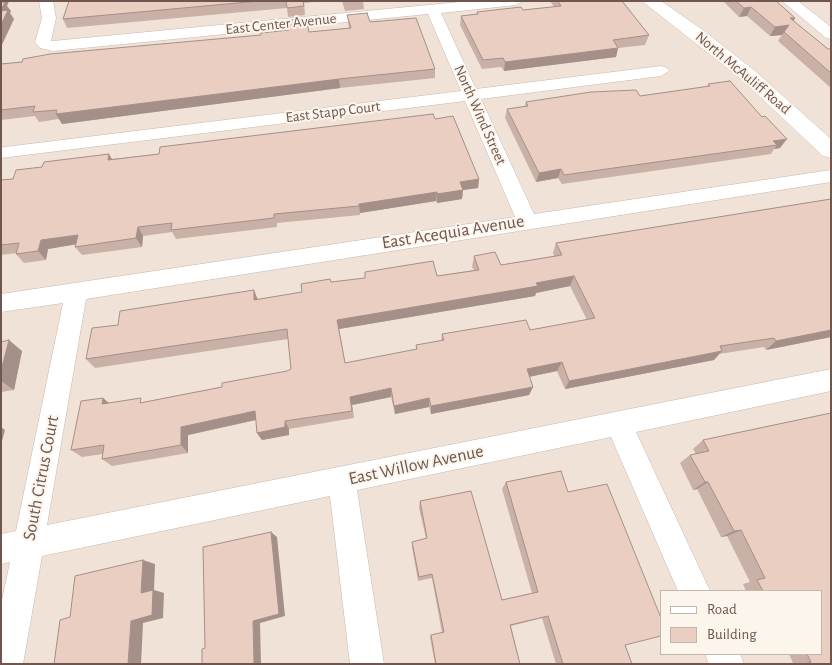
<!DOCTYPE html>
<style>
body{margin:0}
#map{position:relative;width:832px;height:665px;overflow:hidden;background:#f9f0e7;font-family:"Alegreya Sans",sans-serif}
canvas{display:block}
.frame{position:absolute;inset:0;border:2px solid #6f574f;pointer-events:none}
.legend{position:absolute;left:660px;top:590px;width:162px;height:65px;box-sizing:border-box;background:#fcf5ec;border:1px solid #c4b6ad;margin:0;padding:6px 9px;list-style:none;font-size:15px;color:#6f574f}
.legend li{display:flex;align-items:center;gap:10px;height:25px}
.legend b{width:25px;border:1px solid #c4b6ad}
</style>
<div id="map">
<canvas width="832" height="665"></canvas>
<div class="frame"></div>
<ul class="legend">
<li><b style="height:6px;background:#fff"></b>Road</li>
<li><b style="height:14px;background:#ebcec2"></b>Building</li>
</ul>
</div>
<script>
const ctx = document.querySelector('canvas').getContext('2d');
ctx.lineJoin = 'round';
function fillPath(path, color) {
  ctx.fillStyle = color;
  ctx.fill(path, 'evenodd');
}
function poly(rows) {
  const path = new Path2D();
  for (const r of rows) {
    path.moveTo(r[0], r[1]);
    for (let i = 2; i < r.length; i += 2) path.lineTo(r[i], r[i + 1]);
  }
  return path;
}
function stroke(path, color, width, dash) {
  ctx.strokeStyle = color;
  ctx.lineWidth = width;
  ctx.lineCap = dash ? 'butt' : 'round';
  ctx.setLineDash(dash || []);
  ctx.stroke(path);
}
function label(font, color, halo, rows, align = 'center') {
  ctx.font = font + ' "Alegreya Sans",sans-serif';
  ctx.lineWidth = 4;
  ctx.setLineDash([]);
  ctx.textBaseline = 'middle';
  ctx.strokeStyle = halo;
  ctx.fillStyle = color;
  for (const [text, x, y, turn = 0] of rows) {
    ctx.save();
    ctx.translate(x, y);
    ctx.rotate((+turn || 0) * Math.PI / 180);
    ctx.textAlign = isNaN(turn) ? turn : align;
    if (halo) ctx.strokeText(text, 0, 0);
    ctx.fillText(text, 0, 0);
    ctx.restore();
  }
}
const residential = poly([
 [1,1,831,1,831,664,1,664],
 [661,591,821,591,821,654,661,654]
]);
const street = poly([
 [39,1,53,1,56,18,51,41,53,41,470,1,523,1,516,5,441,13,476,89,661,66,667,68,669,71,661,76,481,99,534,214,831,170,831,182,86,299,47,525,831,369,831,391,636,432,710,591,678,591,611,437,357,490,384,664,350,664,330,496,42,556,23,664,1,664,1,605,10,562,1,564,1,534,16,531,63,303,1,312,1,294,515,217,465,101,1,158,1,148,5,147,461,91,428,14,53,51,40,48,35,42,42,18,39,1],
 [782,1,798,1,831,27,831,39,826,38,782,1],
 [705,654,740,654,744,664,709,664,705,654]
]);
const secondary = poly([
 [642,1,661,1,703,30,755,71,831,139,831,158,823,156,741,79,642,1]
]);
const wall = poly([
 [69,1,323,1,304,3,305,15,288,17,287,8,67,28,63,19],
 [342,1,363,1,364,9,345,11],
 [550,1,622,1,649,35,645,45,618,48,616,57,504,71,501,67,482,69,460,25,461,16,477,14,477,12,523,10,554,7],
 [723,1,776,1,795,18,793,21,828,49,831,49,831,88,778,41,782,35,770,36,747,16,739,17],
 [347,15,370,22,435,69,435,78,340,88,62,124,59,119,39,122,35,116,1,120,1,64,349,28],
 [708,84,780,148,774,149,771,154,562,184,558,178,536,182,505,118,507,109,525,106,526,102,640,96,707,87],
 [435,119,479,179,478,188,463,190,462,199,437,203,436,201,360,213,360,215,277,223,277,227,176,239,172,232,143,236,142,247,82,255,75,247,76,244,48,249,46,260,24,263,16,254,16,253,1,255,1,180,13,179,42,167,109,154,112,159,159,154],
 [831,199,831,337,766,350,764,347,719,354,714,360,565,389,557,371,529,377,533,387,529,395,431,414,429,407,395,414,391,397,352,405,354,418,289,429,289,435,262,440,257,433,256,420,188,435,188,453,112,466,102,459,103,454,82,457,71,450,103,398,109,403,144,402,222,387,287,371,291,369,288,339,95,368,86,359,118,325,302,292,331,282,437,276,474,270,472,267,474,256,501,265,554,256,553,253,556,243],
 [570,286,587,320,530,330,442,334,441,341,416,345,416,350,345,363,339,329,535,296,536,293],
 [1,341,22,351,14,390,1,392],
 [831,413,831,664,789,664,793,663,789,654,821,654,821,591,746,591,743,584,750,582,727,536,721,537,697,489,693,490,680,463,690,455,696,454,693,449,703,440],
 [506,482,568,492,632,664,556,664,542,618,511,626,520,664,435,664,430,637,431,635,442,633,432,578,418,581,412,547,412,542,426,538,419,508,420,501,502,600,532,593,502,489]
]);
const shadedWall = poly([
 [1,1,9,1,7,6,11,11,10,13,14,19,1,47],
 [751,7,747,16,739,17,744,8],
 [790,18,795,18,790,27,784,32,782,35,770,36,775,27],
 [618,48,616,57,504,71,505,62],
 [339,79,340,88,62,124,56,114],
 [787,139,780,148,774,149,777,145,773,141],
 [109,154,114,163,108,160],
 [561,169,558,178,536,182,539,173],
 [479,179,478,188,463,190,462,199,437,203,437,194,460,182],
 [437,192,436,201,360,213,359,204],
 [138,227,143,236,142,247,136,238],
 [78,235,84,243,48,249,46,260,38,251,41,240],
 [574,276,570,286,536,293,535,296,339,329,347,372,337,320],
 [254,290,258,300,254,300],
 [831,330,831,337,766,350,776,341],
 [9,340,22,351,14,390,1,381,1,371],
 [722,351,714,360,565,389,569,381],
 [562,362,557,371,523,378,527,369],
 [533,387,529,395,431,414,431,406],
 [391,388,391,397,352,405,354,418,350,397],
 [103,398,113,407,102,404],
 [429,398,429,407,395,414,394,406],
 [255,411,260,419,188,435,188,453,181,445,181,427],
 [285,421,289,429,289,435,262,440,257,433],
 [1,427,5,430,1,445],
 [705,482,708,482,697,489,693,490],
 [741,530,727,536,721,537,734,531],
 [271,532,277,537,285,616,260,623,261,664,254,664,253,621],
 [143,560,155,564,154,590,164,593,163,618,143,623,141,664,128,664,131,621,141,593]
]);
const building = poly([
 [69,1,259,1,63,19,69,1],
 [286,1,303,1,304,6,287,8,286,1],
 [558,1,622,1,649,35,613,40,618,48,505,62,503,58,483,60,461,16,478,14,477,12,521,7,523,10,561,6,558,1],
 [736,1,776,1,795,18,790,18,828,49,831,49,831,73,784,32,789,25,775,27,751,7,744,8,736,1],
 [1,2,5,2,1,10,1,2],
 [8,10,1,25,1,11,8,10],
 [367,13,370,22,416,18,435,69,339,79,56,114,57,110,33,112,35,106,1,110,1,64,22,62,23,59,50,54,261,35,261,33,289,30,288,20,306,19,309,32,351,28,347,15,367,13],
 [730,81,762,117,765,116,787,139,773,141,777,145,564,175,561,169,539,173,507,109,528,106,526,102,591,92,636,90,640,96,710,86,708,84,730,81],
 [433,114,435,119,453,116,479,179,460,182,463,190,437,194,437,192,359,204,359,206,274,214,274,218,171,230,172,223,138,227,136,238,75,247,78,235,41,240,38,251,16,254,19,243,1,245,1,180,13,179,16,170,42,167,44,162,109,154,108,160,159,154,160,147,433,114],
 [831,199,831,330,776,341,774,338,720,346,722,351,569,381,562,362,527,369,533,387,431,406,429,398,394,406,391,388,350,397,352,411,285,421,285,427,257,433,255,411,181,427,181,445,102,459,104,445,71,450,81,401,103,398,102,404,141,398,140,403,222,387,222,383,287,371,291,369,287,329,86,359,92,328,118,325,120,311,254,290,254,300,302,292,301,284,330,279,331,282,365,278,365,272,433,261,437,276,479,270,474,256,495,252,501,265,562,255,556,243,831,199],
 [574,276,595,318,530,330,526,320,442,334,444,340,416,345,417,349,345,363,337,320,538,286,536,283,574,276],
 [9,340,1,371,1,342,9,340],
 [831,413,831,664,805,664,811,662,807,654,821,654,821,591,763,591,757,580,765,578,741,530,734,531,708,482,705,482,690,455,709,451,703,440,831,413],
 [561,471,568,492,607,484,661,618,661,636,625,645,632,664,563,664,548,616,510,625,520,664,436,664,431,635,444,632,432,574,419,577,412,542,427,538,420,501,471,491,502,600,538,592,506,482,561,471],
 [271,532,279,614,253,621,254,664,202,664,202,649,205,648,203,547,271,532],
 [143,560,141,593,153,590,152,615,131,621,128,664,54,664,60,620,70,617,75,576,143,560]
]);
const farStreetnames = [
 ["East Center Avenue",281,24,-6],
 ["North McAuliff Road",743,73,40],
 ["East Stapp Court",333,112,-7],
 ["North Wind Street",480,115,66]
];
const streetNames = [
 ["East Acequia Avenue",453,232,-9],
 ["East Willow Avenue",416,465,-12],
 ["South Citrus Court",41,478,-79]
];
fillPath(residential, '#f0e2d6');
stroke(street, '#c9b8ae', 1);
stroke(secondary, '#cebaaf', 1);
fillPath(street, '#fff');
fillPath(secondary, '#fff');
fillPath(wall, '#cab1a7');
fillPath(shadedWall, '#a49088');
fillPath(building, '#ebcec2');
stroke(building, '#a49088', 1);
label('15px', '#6f574f', '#fcf5ec', farStreetnames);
label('18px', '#6f574f', '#fcf5ec', streetNames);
</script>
